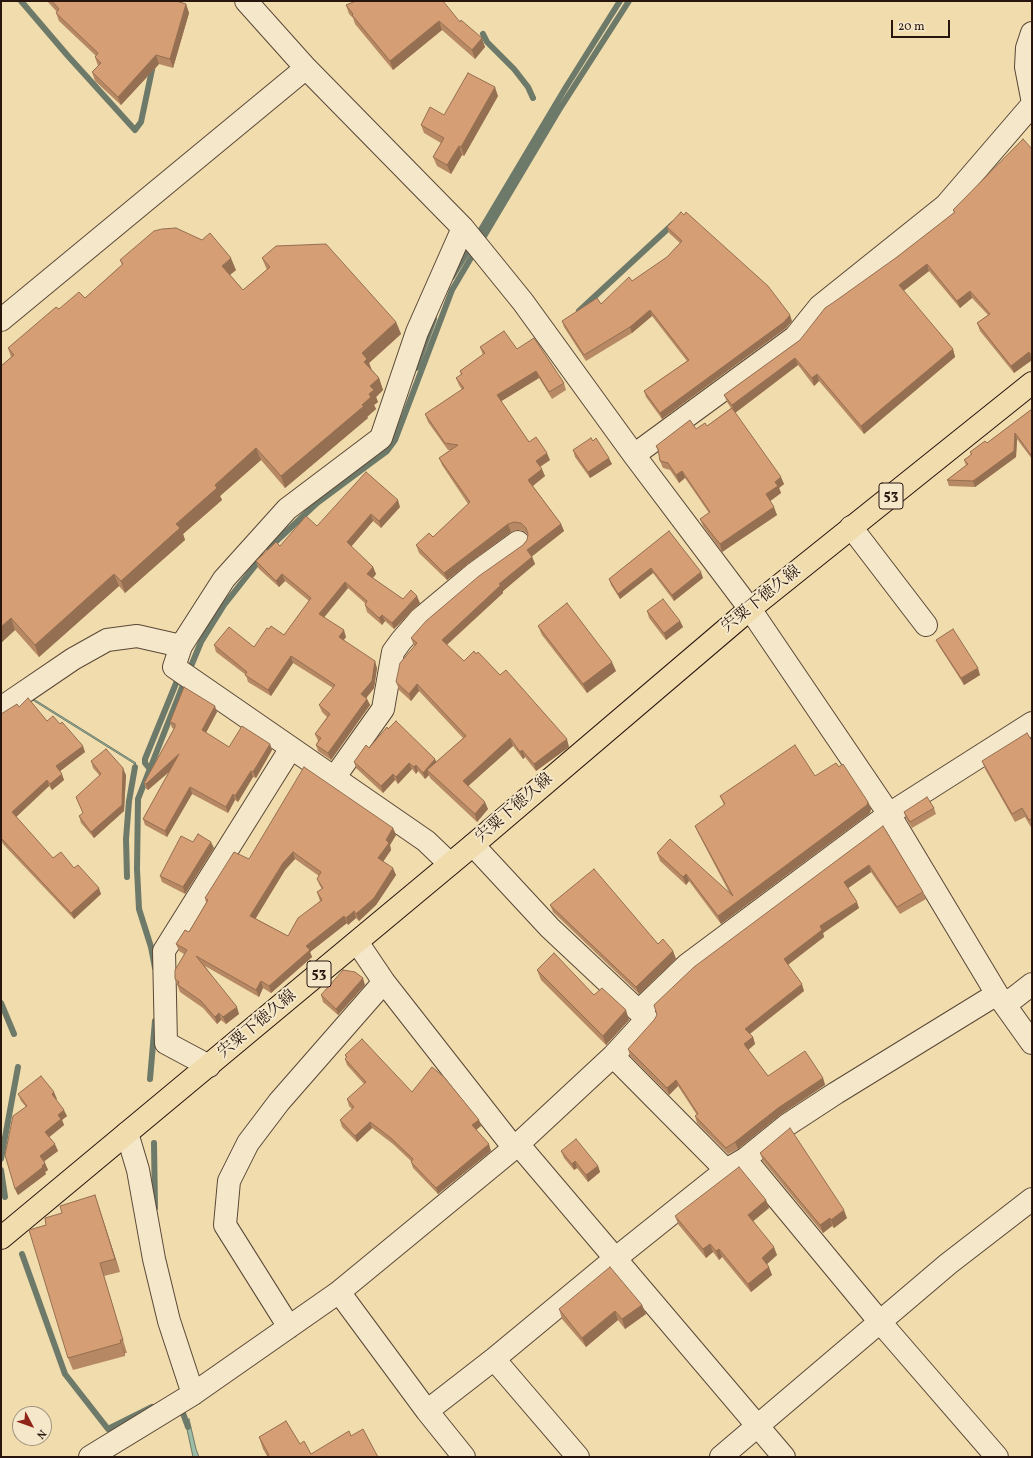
<!DOCTYPE html>
<meta charset="utf-8">
<style>
body{margin:0}
#map{position:relative;width:1033px;height:1458px;overflow:hidden;background:#f0dcad;font-family:Vollkorn,serif}
canvas{display:block}
.frame{position:absolute;inset:0;border:2px solid #28150e;pointer-events:none}
.north{position:absolute;left:12px;top:1406px;width:40px;height:40px;box-sizing:border-box;background:#f5e8ca;border:1px solid #a3947f;border-radius:50%;rotate:131deg;font-size:11px;font-weight:700;line-height:16px;text-align:center;color:#28150e}
.north::after{content:'';display:block;margin:auto;width:14px;height:18px;background:#8f2418;clip-path:polygon(50% 0,100% 100%,50% 72%,0 100%)}
.scale{position:absolute;left:891px;top:20px;width:59px;height:18px;box-sizing:border-box;border:2px solid #28150e;border-top:0;padding-left:5px;font-size:12px;line-height:14px;white-space:nowrap;color:#28150e;-webkit-text-stroke:3px #f5e8ca;paint-order:stroke}
</style>
<div id="map">
<canvas width="1033" height="1458"></canvas>
<div class="frame"></div>
<div class="north">N</div>
<div class="scale">20 m</div>
</div>
<script>
const ctx = document.querySelector('canvas').getContext('2d');
ctx.lineJoin = 'round';
function fillPath(path, color) {
  ctx.fillStyle = color;
  ctx.fill(path, 'evenodd');
}
function poly(rows) {
  const path = new Path2D();
  for (const r of rows) {
    path.moveTo(r[0], r[1]);
    for (let i = 2; i < r.length; i += 2) path.lineTo(r[i], r[i + 1]);
  }
  return path;
}
function stroke(path, color, width, dash) {
  ctx.strokeStyle = color;
  ctx.lineWidth = width;
  ctx.lineCap = dash ? 'butt' : 'round';
  ctx.setLineDash(dash || []);
  ctx.stroke(path);
}
function label(font, color, halo, rows, align = 'center') {
  ctx.font = font + ' Vollkorn,"Noto Serif JP",serif';
  ctx.lineWidth = 4;
  ctx.setLineDash([]);
  ctx.textBaseline = 'middle';
  ctx.strokeStyle = halo;
  ctx.fillStyle = color;
  for (const [text, x, y, turn = 0] of rows) {
    ctx.save();
    ctx.translate(x, y);
    ctx.rotate((+turn || 0) * Math.PI / 180);
    ctx.textAlign = isNaN(turn) ? turn : align;
    if (halo) ctx.strokeText(text, 0, 0);
    ctx.fillText(text, 0, 0);
    ctx.restore();
  }
}
const water = poly([
 [32,698,136,763,135,764,31,699,32,698],
 [189,1419,196,1449,199,1457,193,1457,185,1420,189,1419]
]);
const stream = poly([
 [21,1,68,56,135,130,141,122,153,65],
 [483,34,487,42,514,69,528,87,533,98],
 [476,238,566,87,620,1],
 [480,243,559,110,629,1],
 [452,277,471,246],
 [579,311,673,224],
 [416,368,434,319],
 [269,548,317,503,372,462,387,451,395,440,452,290,475,251],
 [189,671,201,642,224,605,262,557],
 [149,768,145,763,145,759,179,676],
 [127,877,126,839,129,801,135,767],
 [155,968,151,947,139,909,137,869,138,799,185,680],
 [1,1003,14,1034],
 [150,1079,155,1021],
 [154,1143,155,1208],
 [1,1159,18,1067],
 [1,1170,5,1197],
 [22,1254,65,1374,108,1429,152,1407],
 [180,1405,188,1427]
]);
const minor = poly([
 [246,1,306,68,463,228,523,302,634,455,750,609,889,814,997,994,1032,1043],
 [1032,33,1027,48,1026,67,1032,98],
 [1,320,306,68],
 [634,455,795,337,820,306,946,205,1032,105],
 [851,527,926,625],
 [181,646,174,667,426,841,450,864],
 [1,708,73,659,107,640,137,636,181,646,224,579,287,509,381,438,417,332,463,228],
 [334,778,383,709,393,652,401,641,420,619,474,574,518,542],
 [357,942,384,982,514,1148],
 [1005,1005,1032,984],
 [639,1011,688,964,889,814,1032,723],
 [613,1056,726,1170],
 [209,1066,166,1043,164,951,291,748],
 [127,1133,138,1170,154,1259,169,1321,193,1394],
 [518,1144,784,1457],
 [745,1159,880,1322,997,1457],
 [339,1292,427,1411,464,1457],
 [289,1327,225,1225,229,1181,248,1143,279,1102,384,982],
 [494,1359,578,1457],
 [427,1411,494,1359,616,1258,726,1170,745,1159,787,1125,836,1093,997,994],
 [90,1457,193,1394,339,1292,514,1148,613,1056,647,1019,550,928,473,845],
 [721,1457,948,1264,1032,1199]
]);
const major = poly([
 [1,1238,473,845,750,609,1032,383]
]);
const wall = poly([
 [47,1,176,1,186,4,189,13,173,68,159,64,121,105,95,81,92,72,98,66,95,57,96,56,59,21,56,13,57,12],
 [346,5,460,22,485,47,475,59,442,30,393,70,355,24,353,18,349,14],
 [498,96,464,156,462,155,451,174,437,166,433,157,441,143,424,133,421,125],
 [1032,149,1032,361,1032,360,1014,373,980,331,977,323,988,315,972,298,960,308,929,271,903,291,953,349,955,357,864,434,819,381,814,386,798,365,735,413,784,484,779,488,781,493,770,501,777,515,722,552,703,526,700,519,709,513,685,478,679,483,670,470,663,468,660,461,659,454,656,446,696,429,707,426,731,408,727,402,724,395,800,340,897,257,954,213,953,210],
 [667,227,792,321,786,328,662,419,646,397,644,391,687,361,652,316,632,333,586,361,564,327,562,321,601,304,667,257,680,243,669,233],
 [262,258,396,322,401,334,369,363,372,370,379,378,383,390,376,397,378,402,374,405,376,409,367,417,368,418,285,488,261,460,220,496,222,500,183,534,185,540,125,593,119,586,39,657,15,630,1,643,1,366,11,357,8,348,59,309,85,298,122,265,120,260,236,270,230,275,243,290,267,270],
 [480,347,517,349,564,383,566,390,552,399,539,378,501,401,529,442,550,460,540,467,545,476,533,486,561,524,564,531,532,556,535,564,503,591,503,593,447,645,464,661,569,747,536,771,525,757,523,759,513,746,468,786,488,809,477,822,430,778,429,775,425,779,418,771,416,774,412,769,398,784,395,780,383,793,356,768,354,762,388,729,436,762,463,738,419,691,411,701,399,690,396,682,414,646,411,638,523,545,527,540,528,534,523,531,517,530,511,532,447,580,419,553,416,545,433,537,468,504,442,465,439,458,450,450,448,450,428,422,425,414,462,390,459,385,456,378,461,375,460,371,483,355],
 [1032,409,1032,459,1017,439,1016,457,975,487,949,486,947,480,966,465,964,460,971,455,970,452,987,443],
 [593,441,612,464,590,478,575,457,573,450],
 [400,507,381,528,373,521,351,547,373,567,376,574,373,578,403,599,420,603,394,629,385,621,382,625,367,612,365,605,366,604,348,588,324,617,346,637,344,640,377,668,374,688,366,698,367,699,370,705,331,760,318,751,316,745,318,741,315,734,327,717,322,712,319,705,333,688,293,663,271,696,248,682,246,675,216,652,214,645,254,647,269,629,284,635,309,601,285,581,279,587,258,568,256,561,280,546,317,526],
 [669,531,703,578,674,601,653,573,620,599,611,585,609,579],
 [647,611,680,621,683,627,666,640,649,618],
 [538,626,616,671,587,693,542,635],
 [936,640,980,675,964,685,939,646],
 [19,707,47,721,85,752,60,771,64,780,52,790,49,786,16,817,53,858,74,868,101,894,74,919,3,844,1,839,1,714],
 [217,712,206,733,229,747,270,744,272,750,256,778,253,777,238,802,235,800,228,813,192,794,167,837,145,825,143,819,170,770,148,790,146,789,144,783,174,729,172,728,170,722],
 [1032,741,1032,829,1025,817,1015,822,985,769,982,761],
 [91,761,126,775,124,811,94,838,81,823,79,816,83,813,76,797,100,776,93,768],
 [839,767,868,802,871,809,870,813,721,924,689,881,686,885,660,861,657,853,730,894,698,833,695,826,724,805,720,796,815,776],
 [934,808,936,814,912,828,906,818,904,812],
 [883,826,923,892,926,899,900,914,871,872,848,888,859,908,823,933,824,937,788,965,804,991,750,1034,753,1037,755,1044,748,1050,768,1076,823,1078,825,1085,780,1115,738,1149,728,1154,697,1123,695,1116,697,1115,678,1086,669,1095,630,1056,628,1049],
 [393,828,396,835,390,845,391,850,383,861,396,875,376,905,359,921,356,918,348,925,347,923,310,952,312,957,271,993,263,988,259,997,205,966,239,1014,226,1024,221,1020,217,1024,203,1008,180,992,175,979,184,954,179,951,176,944,189,932,206,903,205,898,249,859],
 [295,859,319,876,317,879,320,886,322,889,317,892,320,901,288,936,255,918,285,870],
 [193,842,214,848,185,894,162,882,160,876],
 [550,905,673,951,676,959,639,994,553,912],
 [537,970,594,995,629,1020,606,1045,541,980],
 [365,985,338,1015,323,1002,321,995],
 [345,1055,412,1092,479,1120,481,1126,476,1129,491,1151,438,1194,413,1168,411,1162,411,1161,393,1144,372,1128,357,1142,342,1127,340,1120,352,1109,349,1106,347,1099,364,1084,347,1065,345,1059,346,1058],
 [18,1094,57,1099,56,1099,67,1116,62,1120,64,1125,49,1137,58,1151,44,1161,48,1170,45,1172,46,1174,18,1195,15,1189,26,1107,21,1101],
 [561,1151,598,1166,600,1172,588,1182,577,1168,574,1170,564,1158],
 [760,1153,847,1218,834,1228,832,1226,823,1233,763,1161],
 [95,1195,120,1272,104,1276,127,1353,125,1353,125,1356,73,1370,68,1358,46,1225,62,1213],
 [766,1200,769,1208,753,1221,777,1255,767,1264,772,1275,751,1292,722,1257,719,1260,713,1252,706,1258,678,1224,675,1216],
 [642,1305,646,1314,625,1329,618,1320,586,1347,562,1319,559,1309],
 [351,1436,378,1457,267,1456,263,1449,259,1437,300,1444,311,1454]
]);
const shadedWall = poly([
 [186,4,189,13,173,68,170,59],
 [439,21,442,30,393,70,390,61],
 [482,38,485,47,475,59,472,50],
 [156,55,159,64,121,105,118,97],
 [495,87,498,96,464,156,461,147],
 [459,146,462,155,451,174,447,165],
 [231,258,236,270,226,278,222,266],
 [927,264,929,271,901,293,899,285],
 [970,291,972,298,960,308,957,301],
 [650,310,652,316,632,333,630,327],
 [790,315,792,321,786,328,662,419,660,413],
 [396,322,401,334,369,363,372,371,364,362,362,353],
 [953,349,955,357,864,434,861,426],
 [1029,352,1032,360,1014,373,1011,366],
 [795,358,798,365,735,413,732,405],
 [536,371,539,378,500,402,497,395],
 [817,374,819,381,814,386,812,378],
 [379,378,383,390,376,397,378,402,374,405,376,409,367,417,368,418,285,488,281,476,362,405,369,394,370,386],
 [1015,433,1017,439,1016,457,975,487,973,481],
 [256,448,261,460,220,496,222,500,183,534,185,540,125,593,121,581,215,485],
 [547,453,550,460,538,468,536,461],
 [609,458,612,464,590,478,588,472],
 [542,469,545,476,531,487,528,480],
 [682,471,685,478,679,483,676,475],
 [781,477,784,484,779,488,781,493,769,502,766,494,775,482],
 [398,500,400,507,381,528,379,521],
 [774,507,777,515,722,552,720,544],
 [371,514,373,521,349,549,347,542],
 [508,524,511,532,447,580,444,573],
 [561,524,564,531,530,558,527,550],
 [532,557,535,564,503,591,503,593,444,647,442,640,499,584],
 [373,567,376,574,370,581,367,574],
 [651,568,653,573,620,599,618,594],
 [701,572,703,578,674,601,672,595],
 [114,574,119,586,39,657,35,645],
 [282,574,285,581,279,587,276,581],
 [345,582,348,588,322,620,319,614],
 [417,596,420,603,394,629,392,623],
 [382,615,385,621,382,625,379,618],
 [11,618,15,630,1,643,1,627],
 [680,621,683,627,666,640,664,633],
 [344,630,346,637,341,643,339,637],
 [291,656,293,663,271,696,268,690],
 [375,661,377,668,374,688,364,701,361,694],
 [612,662,616,671,587,693,583,684],
 [978,668,980,675,964,685,961,678],
 [417,684,419,691,411,701,409,694],
 [367,699,370,705,331,760,328,753],
 [215,706,217,712,204,736,202,730],
 [510,738,513,746,465,789,463,781],
 [567,739,569,747,536,771,534,764],
 [270,744,272,750,256,778,253,772],
 [83,746,85,752,59,772,56,766],
 [522,750,525,757,523,759,520,752],
 [179,754,182,761,148,790,146,784],
 [435,759,438,765,427,770,429,775,425,779,423,773],
 [409,763,412,769,398,784,396,777],
 [416,765,418,771,416,774,414,767],
 [123,768,126,775,124,811,94,838,91,832],
 [251,771,253,777,238,802,235,796],
 [62,774,64,780,52,790,50,784],
 [393,774,395,780,383,793,381,786],
 [47,780,49,786,14,819,12,812],
 [190,787,192,794,167,837,165,831],
 [233,794,235,800,228,813,226,807],
 [485,802,488,809,477,822,475,814],
 [868,802,871,809,870,813,721,924,718,916],
 [393,828,396,835,390,845,391,850,381,865,378,858,386,840],
 [211,842,214,848,185,894,183,887],
 [293,852,295,859,285,870,253,923,250,916,283,863],
 [869,865,871,872,847,889,844,882],
 [393,868,396,875,376,905,359,921,356,914],
 [686,874,689,881,686,885,683,877],
 [99,888,101,894,74,919,71,913],
 [857,902,859,908,823,933,824,937,786,966,784,959,820,926],
 [354,911,356,918,348,925,346,918],
 [344,916,347,923,310,952,312,957,271,993,269,986,306,946],
 [673,951,676,959,639,994,636,987],
 [363,978,365,985,338,1015,336,1009],
 [261,981,263,988,259,997,256,990],
 [802,984,804,991,748,1035,745,1029],
 [237,1007,239,1014,226,1024,223,1017],
 [626,1010,629,1020,606,1045,603,1036],
 [219,1013,221,1020,217,1024,215,1017],
 [753,1037,755,1044,747,1051,744,1044],
 [823,1078,825,1085,780,1115,738,1149,735,1142,778,1108],
 [676,1080,678,1086,669,1095,667,1088],
 [54,1092,57,1099,54,1100,52,1094],
 [64,1110,67,1116,62,1120,64,1125,47,1139,45,1132,58,1115],
 [479,1120,481,1126,475,1131,472,1125],
 [370,1122,372,1128,357,1142,355,1136],
 [55,1144,58,1151,42,1163,40,1156],
 [489,1144,491,1151,438,1194,436,1188],
 [575,1161,577,1168,574,1170,572,1164],
 [45,1163,48,1170,45,1172,46,1174,18,1195,15,1189],
 [598,1166,600,1172,588,1182,586,1175],
 [95,1195,99,1207,120,1272,115,1259],
 [766,1200,769,1208,751,1223,748,1215],
 [844,1210,847,1218,834,1228,831,1220],
 [830,1218,832,1226,823,1233,820,1225],
 [710,1244,713,1252,706,1258,703,1249],
 [774,1247,777,1255,765,1266,762,1258],
 [719,1249,722,1257,719,1260,716,1251],
 [769,1267,772,1275,751,1292,748,1284],
 [642,1305,646,1314,625,1329,622,1319],
 [615,1311,618,1320,586,1347,582,1338],
 [120,1340,125,1353,125,1356,121,1343]
]);
const building = poly([
 [52,1,176,1,186,4,170,59,156,55,118,97,92,72,101,63,95,57,98,53,56,13,59,9,52,1],
 [356,1,443,1,460,22,461,20,482,38,472,50,439,21,390,61,352,15,353,14,346,5,356,1],
 [468,73,495,87,461,147,459,146,447,165,433,157,444,138,421,125,430,107,444,115,468,73],
 [1023,139,1032,149,1032,356,1029,352,1011,366,977,323,990,314,970,291,957,301,927,264,899,285,953,349,861,426,817,374,812,378,795,358,732,405,724,395,800,340,825,308,834,302,897,257,955,212,953,210,1023,139],
 [681,212,684,215,686,212,768,286,790,315,784,322,660,413,644,391,689,360,650,310,630,327,584,355,562,321,597,298,601,304,629,277,632,281,667,257,682,241,667,227,681,212],
 [176,228,202,240,210,233,231,258,222,266,243,290,270,267,262,258,276,246,326,244,396,322,362,353,367,359,364,362,379,378,370,386,374,390,369,394,371,397,362,405,364,406,281,476,256,448,215,485,217,488,176,524,180,528,121,581,114,574,35,645,11,618,1,627,1,366,14,355,8,348,56,307,59,309,79,292,85,298,123,264,120,260,154,231,162,229,176,228],
 [504,331,517,349,534,338,564,383,549,392,536,371,497,395,529,442,536,437,547,453,536,461,542,469,528,480,561,524,527,550,532,557,499,584,501,585,442,640,464,661,474,651,476,654,478,652,500,675,506,670,567,739,534,764,522,750,520,752,510,738,463,781,485,802,475,814,427,770,466,736,417,684,409,694,396,682,400,663,417,643,411,638,426,621,479,576,523,545,527,540,528,534,526,528,521,523,514,522,508,524,444,573,416,545,429,533,433,537,470,502,439,458,458,445,445,443,425,414,464,388,456,378,462,374,460,371,485,353,480,347,504,331],
 [732,408,781,477,775,482,778,486,766,494,774,507,720,544,700,519,710,512,682,471,676,475,668,463,660,461,658,449,656,446,690,420,696,429,705,423,707,426,732,408],
 [1032,409,1032,454,1031,455,1015,433,1014,451,973,481,947,480,968,464,964,460,972,454,970,452,985,441,987,443,1032,409],
 [591,438,593,441,596,438,609,458,588,472,573,450,591,438],
 [366,472,398,500,379,521,371,514,347,542,373,567,367,574,403,599,411,590,417,596,392,623,382,615,379,618,365,605,367,601,345,582,319,614,344,630,339,637,375,661,372,681,361,694,367,699,328,753,316,745,321,738,315,734,330,714,319,705,335,685,291,656,268,690,245,675,247,672,214,645,229,627,254,647,267,628,269,629,271,626,284,635,311,598,282,574,276,581,256,561,276,542,280,546,306,516,317,526,366,472],
 [669,531,701,572,672,595,651,568,618,594,609,579,669,531],
 [663,599,680,621,664,633,647,611,663,599],
 [567,603,612,662,583,684,538,626,567,603],
 [953,629,978,668,961,678,936,640,953,629],
 [184,687,215,706,202,730,229,747,242,726,270,744,253,772,251,771,235,796,233,794,226,807,190,787,165,831,143,819,179,754,146,784,144,783,175,727,175,724,170,722,184,687],
 [28,698,47,721,53,716,60,724,62,722,83,746,56,766,62,774,50,784,47,780,12,812,53,858,61,852,74,868,78,865,99,888,71,913,1,838,2,836,1,835,1,714,17,704,19,707,28,698],
 [396,721,435,759,423,773,416,765,414,767,409,763,396,777,393,774,381,786,354,762,366,745,369,748,387,727,388,729,396,721],
 [1027,733,1032,741,1032,820,1031,819,1029,820,1022,808,1012,814,982,761,1027,733],
 [795,745,815,776,836,763,839,767,843,764,868,802,867,805,718,916,686,874,683,877,657,853,670,839,733,896,695,826,725,804,720,796,795,745],
 [106,749,123,768,122,805,91,832,79,816,83,813,76,797,101,774,91,761,106,749],
 [304,767,393,828,386,840,389,843,378,858,393,868,374,898,356,914,354,911,346,918,344,916,306,946,310,950,269,986,261,981,256,990,196,956,237,1007,223,1017,219,1013,215,1017,201,1001,178,985,179,982,175,979,175,970,187,950,176,944,185,930,189,932,208,900,205,898,234,852,249,859,304,767],
 [293,852,321,872,317,879,323,888,317,892,322,900,298,918,288,936,250,916,283,863,293,852],
 [927,797,934,808,910,822,904,812,927,797],
 [883,826,923,892,897,907,869,865,844,882,857,902,820,926,822,930,784,959,802,984,745,1029,753,1037,744,1044,768,1076,805,1051,823,1078,778,1108,735,1142,726,1148,695,1116,698,1114,676,1080,667,1088,628,1049,654,1020,657,1015,654,1005,694,967,883,826],
 [198,834,211,842,183,887,160,876,181,836,193,842,198,834],
 [594,869,658,944,663,939,673,951,636,987,550,905,594,869],
 [554,953,594,995,602,988,626,1010,603,1036,537,970,554,953],
 [343,970,355,972,363,978,336,1009,321,995,343,970],
 [362,1039,412,1092,432,1067,444,1077,479,1120,472,1125,489,1144,436,1188,411,1162,413,1159,391,1138,370,1122,355,1136,340,1120,354,1107,347,1099,366,1082,345,1059,347,1057,345,1055,362,1039],
 [41,1076,54,1092,52,1094,64,1110,58,1115,61,1119,45,1132,55,1144,40,1156,45,1163,42,1166,43,1167,15,1189,5,1155,13,1116,27,1106,18,1094,41,1076],
 [790,1128,844,1210,831,1220,830,1218,820,1225,760,1153,790,1128],
 [576,1139,598,1166,586,1175,575,1161,572,1164,561,1151,576,1139],
 [739,1167,766,1200,748,1215,774,1247,762,1258,769,1267,748,1284,719,1249,716,1251,710,1244,703,1249,675,1216,739,1167],
 [95,1195,115,1259,100,1263,123,1340,120,1340,121,1343,68,1358,29,1230,46,1225,45,1218,62,1213,60,1206,95,1195],
 [610,1267,642,1305,622,1319,615,1311,582,1338,559,1309,610,1267],
 [286,1421,300,1444,304,1441,311,1454,349,1431,351,1436,363,1429,378,1457,266,1457,269,1455,259,1437,286,1421]
]);
const shields = [
 [891,496,24],
 [319,974,24]
];
const shieldNames = [
 ["53",891,496],
 ["53",319,974]
];
const streetNames = [
 ["宍粟下徳久線",762,600,-39],
 ["宍粟下徳久線",515,809,-41],
 ["宍粟下徳久線",258,1025,-40]
];
fillPath(water, '#9bbca5');
stroke(water, '#6d7969', 1);
stroke(stream, '#6d7969', 6);
stroke(minor, '#5a4736', 24);
stroke(major, '#28150e', 24);
stroke(minor, '#f5e8ca', 22);
stroke(major, '#f0dcad', 22);
fillPath(wall, '#b78864');
fillPath(shadedWall, '#956f51');
fillPath(building, '#d59e74');
stroke(building, '#956f51', 1);
for (const [x, y, w] of shields) {
  const box = new Path2D();
  box.roundRect(x - w / 2, y - 13, w, 26, 3);
  ctx.fillStyle = '#f5e8ca';
  ctx.fill(box);
  stroke(box, '#28150e', 1);
}
label('bold 15px', '#28150e', null, shieldNames);
label('16px', '#28150e', '#f5e8ca', streetNames);
</script>
